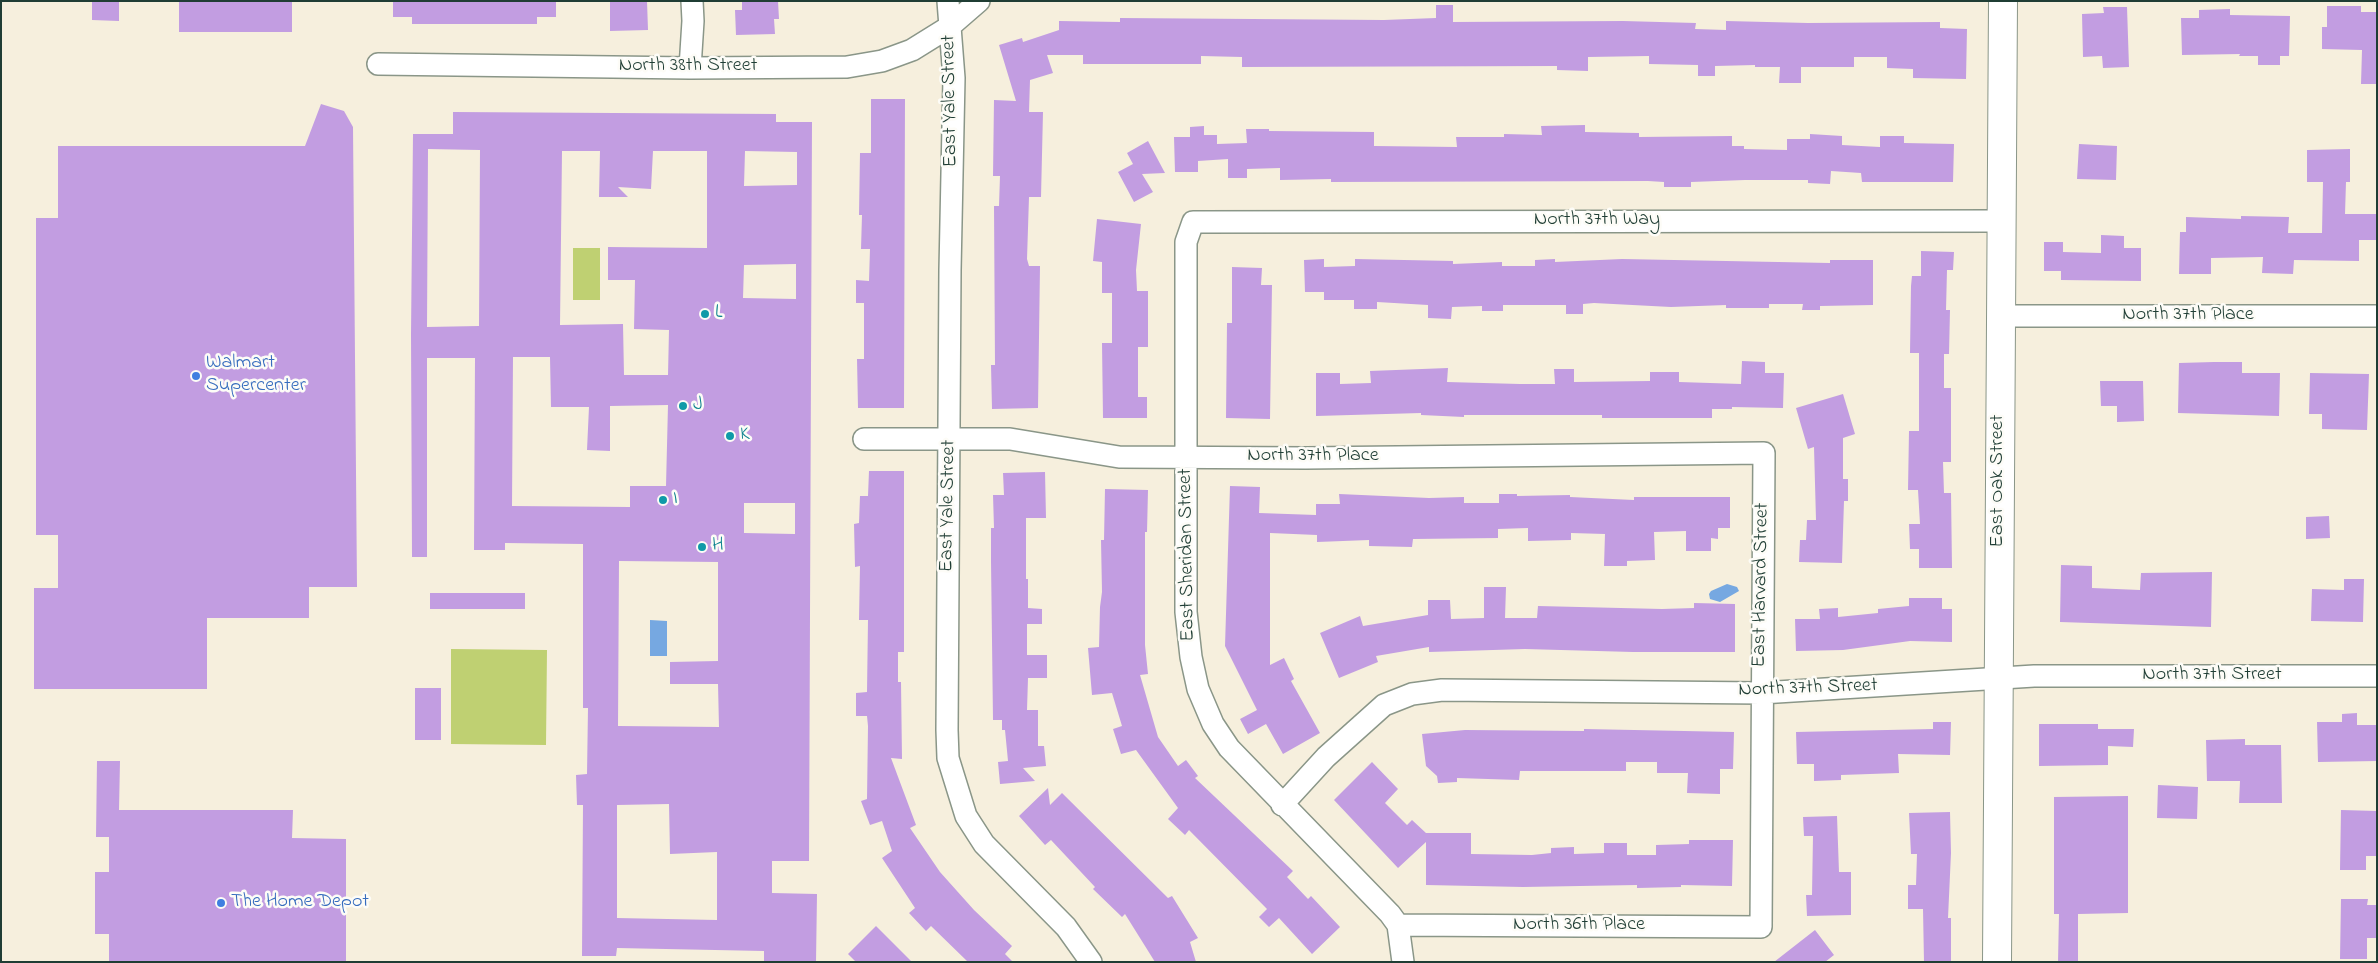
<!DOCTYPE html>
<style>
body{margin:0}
#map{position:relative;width:2378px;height:963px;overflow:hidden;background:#f6efdd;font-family:"Indie Flower",sans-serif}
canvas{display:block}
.frame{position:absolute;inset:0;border:2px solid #1f3d34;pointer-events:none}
</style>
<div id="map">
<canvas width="2378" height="963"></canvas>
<div class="frame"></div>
</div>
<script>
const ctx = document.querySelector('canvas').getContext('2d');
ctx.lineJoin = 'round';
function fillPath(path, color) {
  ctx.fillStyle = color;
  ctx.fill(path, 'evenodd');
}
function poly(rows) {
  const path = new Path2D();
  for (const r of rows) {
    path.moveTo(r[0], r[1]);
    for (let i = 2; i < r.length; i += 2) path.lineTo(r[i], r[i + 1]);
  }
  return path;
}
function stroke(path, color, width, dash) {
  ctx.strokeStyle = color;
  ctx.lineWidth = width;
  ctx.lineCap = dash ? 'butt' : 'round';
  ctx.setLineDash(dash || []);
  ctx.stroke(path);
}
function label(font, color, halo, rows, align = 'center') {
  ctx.font = font + ' "Indie Flower",sans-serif';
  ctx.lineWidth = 5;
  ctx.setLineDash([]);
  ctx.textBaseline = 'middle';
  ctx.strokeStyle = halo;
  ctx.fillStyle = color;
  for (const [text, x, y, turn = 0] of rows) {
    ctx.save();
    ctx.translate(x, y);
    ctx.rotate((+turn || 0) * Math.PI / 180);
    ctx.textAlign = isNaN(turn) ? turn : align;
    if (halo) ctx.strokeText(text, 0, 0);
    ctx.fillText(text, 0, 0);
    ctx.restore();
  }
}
const green = poly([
 [573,248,600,248,600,300,573,300],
 [451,649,547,650,546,745,451,744]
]);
const water = poly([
 [1727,584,1737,587,1739,591,1720,602,1710,599,1709,594,1711,591],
 [650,620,667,621,667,656,650,656]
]);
const building = poly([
 [92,1,119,1,119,21,92,20],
 [179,1,292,1,292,32,179,32],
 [393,1,556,1,556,17,537,17,537,24,412,24,412,17,393,17],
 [610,1,647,1,648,30,610,31],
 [742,1,778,1,779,19,774,19,775,34,736,35,735,10,742,10],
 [1436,5,1453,5,1453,22,1623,21,1696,23,1695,29,1726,30,1726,21,1808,23,1940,22,1940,28,1967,29,1966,79,1913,78,1913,69,1887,68,1887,57,1854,57,1854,67,1801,67,1801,83,1779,83,1780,67,1755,67,1755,65,1715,66,1715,76,1698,76,1698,65,1649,64,1649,56,1588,57,1588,71,1557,70,1557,66,1242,67,1242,57,1201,56,1201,64,1083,64,1083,55,1047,55,1053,73,1030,80,1029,112,1043,112,1041,197,1029,197,1027,259,1029,266,1040,266,1038,408,992,409,991,365,995,365,994,206,999,206,1000,176,993,176,994,100,1016,101,999,45,1022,38,1023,42,1059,30,1059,21,1120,22,1120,18,1384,20,1436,18],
 [2327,6,2361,6,2361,12,2377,12,2377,84,2361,84,2362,50,2322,49,2322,27,2327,27],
 [2103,7,2127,7,2129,67,2103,68,2102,56,2083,57,2082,14,2104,13],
 [2230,9,2230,15,2290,16,2289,56,2280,56,2280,65,2258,65,2258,56,2239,56,2240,54,2182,55,2181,18,2199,18,2199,10],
 [871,99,905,99,904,408,858,408,857,359,864,359,864,303,856,303,856,280,869,281,870,249,861,249,862,215,859,215,860,153,871,153],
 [321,104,344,111,353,127,357,587,309,587,309,618,207,618,207,689,34,689,34,588,58,588,58,535,36,535,36,218,58,218,58,146,305,146],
 [453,112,776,114,776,122,812,122,809,861,772,861,772,893,817,894,816,962,764,962,764,951,617,948,616,956,582,956,583,805,577,805,576,775,587,774,588,708,583,708,583,544,505,543,505,550,474,550,475,358,427,358,427,557,412,557,411,334,413,134,453,134],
 [428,149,480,150,479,326,427,327],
 [562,151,600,151,599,197,628,197,618,187,651,189,653,151,707,151,707,248,608,247,608,280,635,280,634,329,669,330,668,375,624,375,623,324,560,325],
 [745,151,797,152,797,185,744,186],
 [796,264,796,299,743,298,744,265],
 [513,357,550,357,551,407,589,407,587,450,610,451,610,406,668,405,666,486,630,486,630,507,512,506],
 [744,503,795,503,795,534,744,533],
 [619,561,718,562,718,661,670,662,670,684,718,684,719,727,618,726],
 [669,804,670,854,717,852,717,920,617,918,617,805],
 [1585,125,1585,132,1639,133,1639,137,1732,136,1732,146,1744,146,1744,149,1787,150,1787,139,1810,139,1810,134,1842,136,1842,145,1880,147,1880,136,1904,136,1904,143,1954,144,1953,182,1862,182,1861,173,1831,171,1830,184,1808,183,1808,180,1745,180,1691,182,1691,187,1664,187,1664,182,1648,181,1331,182,1331,179,1280,180,1280,168,1247,169,1247,178,1228,178,1228,159,1198,161,1198,172,1175,172,1174,137,1190,137,1190,127,1204,126,1204,135,1217,135,1217,144,1247,143,1246,129,1269,129,1269,131,1374,132,1374,146,1457,147,1456,137,1504,137,1504,134,1542,135,1541,126],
 [1148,141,1165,173,1142,174,1153,192,1134,202,1118,172,1133,164,1127,153],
 [2079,144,2117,146,2116,180,2077,179],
 [2350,149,2350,182,2346,182,2345,214,2377,214,2377,240,2359,240,2359,261,2294,260,2293,274,2262,273,2263,257,2211,258,2211,274,2179,274,2180,232,2186,232,2186,217,2241,219,2241,216,2289,217,2288,233,2322,233,2323,182,2307,182,2307,150],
 [1097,219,1141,224,1136,270,1137,291,1148,291,1148,347,1138,347,1138,397,1147,397,1147,418,1103,418,1102,343,1112,343,1112,293,1102,293,1102,262,1093,261],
 [2101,235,2124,236,2124,248,2141,248,2141,281,2061,280,2061,271,2044,271,2044,242,2063,242,2063,252,2101,253],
 [1921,251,1954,252,1953,270,1947,270,1946,310,1950,310,1949,354,1944,354,1944,388,1951,388,1951,462,1943,462,1944,493,1951,493,1952,568,1919,568,1919,549,1910,549,1909,524,1920,524,1918,490,1908,490,1909,431,1919,431,1919,353,1910,353,1911,286,1912,276,1921,276],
 [1324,259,1324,267,1355,266,1355,259,1453,261,1453,264,1502,262,1502,266,1535,266,1535,260,1555,259,1555,262,1622,259,1830,263,1830,260,1873,260,1873,305,1820,306,1820,310,1802,310,1803,304,1769,304,1769,308,1726,308,1726,305,1671,307,1594,303,1583,304,1583,314,1566,314,1566,305,1503,305,1503,311,1482,311,1482,306,1452,307,1451,319,1428,318,1428,305,1377,302,1377,309,1354,309,1354,300,1324,300,1324,292,1305,292,1304,260],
 [1232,267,1262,268,1261,285,1272,285,1270,419,1226,418,1227,323,1232,323],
 [1742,361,1765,362,1765,373,1784,373,1783,408,1732,407,1732,409,1712,409,1712,418,1602,418,1602,415,1464,415,1464,417,1421,415,1421,413,1316,416,1316,373,1340,373,1340,384,1371,383,1370,371,1448,368,1447,382,1520,384,1555,384,1554,369,1574,369,1574,382,1650,381,1650,372,1679,372,1679,382,1741,384],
 [2214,362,2242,362,2242,373,2280,373,2279,416,2178,413,2179,363],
 [2310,373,2369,374,2367,430,2322,429,2322,414,2309,414],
 [2100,381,2143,381,2144,421,2117,422,2117,406,2101,406],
 [1843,394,1855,434,1843,438,1843,479,1848,479,1848,501,1844,501,1842,563,1799,562,1800,540,1806,540,1807,520,1816,520,1814,447,1808,449,1796,408],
 [869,471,904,471,904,652,898,652,898,682,901,682,902,759,891,758,916,825,910,828,940,872,974,910,1012,946,1005,954,1013,962,968,962,931,926,926,931,909,913,915,908,882,858,892,851,882,821,870,825,861,801,867,799,868,726,867,716,856,716,856,693,867,692,868,620,859,620,860,566,855,567,854,524,859,523,860,496,868,496],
 [1045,472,1046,518,1026,518,1026,579,1028,579,1028,608,1042,609,1042,624,1027,624,1027,655,1047,655,1047,678,1028,678,1027,710,1038,710,1038,746,1044,746,1046,766,1023,768,1035,781,1000,784,998,762,1008,761,1005,730,1002,730,1002,720,993,720,991,561,991,528,994,528,993,495,1004,495,1003,473],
 [1230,486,1260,487,1259,513,1316,515,1316,504,1340,504,1339,494,1429,498,1464,497,1464,503,1499,503,1499,494,1517,494,1517,496,1570,495,1570,497,1634,500,1634,497,1730,497,1730,528,1718,528,1718,539,1711,538,1711,551,1686,551,1686,531,1654,532,1655,560,1627,561,1627,566,1604,566,1605,534,1571,533,1571,540,1528,541,1528,528,1498,529,1498,538,1413,539,1412,547,1369,546,1369,540,1317,542,1317,535,1270,533,1270,665,1284,658,1294,679,1291,681,1320,733,1283,754,1266,724,1248,734,1240,719,1257,710,1225,646],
 [1105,489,1148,490,1147,532,1145,532,1145,645,1148,674,1140,675,1158,737,1178,766,1186,760,1198,776,1195,778,1293,871,1287,877,1308,899,1311,896,1340,927,1312,954,1279,918,1269,927,1259,917,1267,909,1189,830,1185,835,1168,819,1178,808,1136,750,1121,754,1113,729,1122,726,1112,693,1092,695,1088,648,1099,647,1100,607,1102,592,1101,540,1104,540],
 [2329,516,2330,538,2306,539,2306,517],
 [2061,565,2092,566,2092,588,2140,590,2141,573,2212,572,2211,627,2060,622],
 [2344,579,2364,579,2363,622,2311,621,2312,589,2344,590],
 [1484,587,1506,587,1505,618,1537,618,1538,606,1662,609,1694,608,1694,603,1735,604,1735,652,1633,652,1525,649,1429,652,1429,647,1376,656,1378,662,1339,678,1320,633,1360,616,1363,626,1428,615,1428,600,1450,600,1451,619,1484,618],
 [430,593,525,593,525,609,430,609],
 [1909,598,1942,598,1942,609,1952,609,1952,642,1910,641,1843,650,1796,651,1795,619,1820,619,1819,609,1838,608,1838,617,1878,613,1878,609,1909,606],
 [415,688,441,688,441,740,415,740],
 [2357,713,2357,725,2377,725,2377,761,2318,762,2317,722,2342,722,2342,714],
 [1933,722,1951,722,1950,755,1898,754,1899,773,1841,775,1841,780,1814,781,1814,764,1797,764,1796,732,1933,729],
 [2039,724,2098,724,2098,729,2134,729,2133,747,2108,746,2108,765,2039,766],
 [1584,729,1734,732,1733,769,1720,769,1720,794,1687,793,1688,773,1657,773,1657,762,1626,762,1626,771,1520,771,1519,780,1457,778,1457,782,1438,783,1437,776,1426,766,1422,734,1465,730,1584,731],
 [2245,739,2245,745,2281,745,2282,803,2239,803,2240,781,2207,781,2206,740],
 [97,761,120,761,119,810,293,810,292,838,346,839,346,962,109,962,109,934,95,934,95,872,109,872,109,837,96,837],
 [1372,762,1398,789,1385,803,1407,825,1412,820,1426,833,1471,833,1471,854,1532,855,1551,853,1551,848,1574,847,1574,854,1604,853,1604,843,1627,843,1627,855,1656,855,1656,845,1689,844,1689,840,1733,840,1732,886,1681,885,1681,887,1637,888,1637,885,1523,887,1426,885,1426,842,1398,868,1334,800],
 [2158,785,2198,787,2197,819,2157,818],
 [1048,788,1050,805,1062,793,1168,898,1172,896,1198,938,1190,942,1196,962,1155,962,1125,914,1122,917,1093,889,1095,887,1051,840,1045,845,1019,816],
 [2128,796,2128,913,2078,914,2078,962,2058,962,2059,914,2054,914,2054,797],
 [2341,810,2377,811,2377,856,2366,856,2366,870,2340,870],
 [1950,812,1951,853,1948,918,1951,918,1951,962,1924,962,1923,909,1908,909,1908,885,1916,885,1917,854,1911,854,1909,813],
 [1837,816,1839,872,1851,872,1851,915,1807,916,1806,895,1812,895,1813,836,1804,836,1803,817],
 [2341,899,2368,899,2367,905,2377,905,2377,938,2367,938,2367,959,2340,959],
 [876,926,912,962,856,962,848,954],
 [1815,930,1834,955,1825,962,1774,962]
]);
const street = poly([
 [948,1,954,78,950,270,947,730,948,758,966,816,984,844,1066,927,1091,962],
 [378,64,690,68,847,67,882,61,912,50,949,27,979,1],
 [690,68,693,21,692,1],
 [2000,316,2377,316],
 [864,439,1010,439,1119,457,1306,458,1764,453,1761,927,1398,925],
 [1282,805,1326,757,1384,705,1412,694,1442,690,1761,693,2034,676,2377,676],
 [1403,962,1398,925,1390,914,1229,748,1213,724,1198,689,1191,657,1186,612,1186,242,1193,222,2001,221]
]);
const secondary = poly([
 [1997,962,2003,1]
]);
const markers = [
 [705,314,5,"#0f9aa8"],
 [196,376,5,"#3f7fe0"],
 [683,406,5,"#0f9aa8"],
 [730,436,5,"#0f9aa8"],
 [663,500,5,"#0f9aa8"],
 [702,547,5,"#0f9aa8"],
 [221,903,5,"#3f7fe0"]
];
const streetNames = [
 ["North 38th Street",688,67],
 ["East Yale Street",951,101,-91],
 ["North 37th Way",1597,221],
 ["North 37th Place",2188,316],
 ["North 37th Place",1313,457],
 ["East Oak Street",1999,481,-90],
 ["East Yale Street",949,506,-89],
 ["East Sheridan Street",1188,555,-91],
 ["East Harvard Street",1762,585,-89],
 ["North 37th Street",2212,676],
 ["North 37th Street",1808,689,-2],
 ["North 36th Place",1579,926]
];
const cultureNames = [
 ["L",715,314],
 ["J",693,406],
 ["K",740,436],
 ["I",673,500],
 ["H",712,547]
];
const shopNames = [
 ["Walmart",206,364],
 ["Supercenter",206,387],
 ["The Home Depot",231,903]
];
fillPath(green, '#bfd072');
fillPath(water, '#76a8e1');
fillPath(building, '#c29de1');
stroke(street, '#8a9688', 24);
stroke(secondary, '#8a9688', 30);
stroke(street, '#fff', 21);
stroke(secondary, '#fff', 28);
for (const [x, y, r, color] of markers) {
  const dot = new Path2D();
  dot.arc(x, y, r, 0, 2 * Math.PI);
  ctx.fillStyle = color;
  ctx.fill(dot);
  stroke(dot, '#fdfcf7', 2);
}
label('20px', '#1f3d34', '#fdfcf7', streetNames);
label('20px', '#0d838f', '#fdfcf7', cultureNames, 'left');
label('20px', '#366cbe', '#fdfcf7', shopNames, 'left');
</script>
